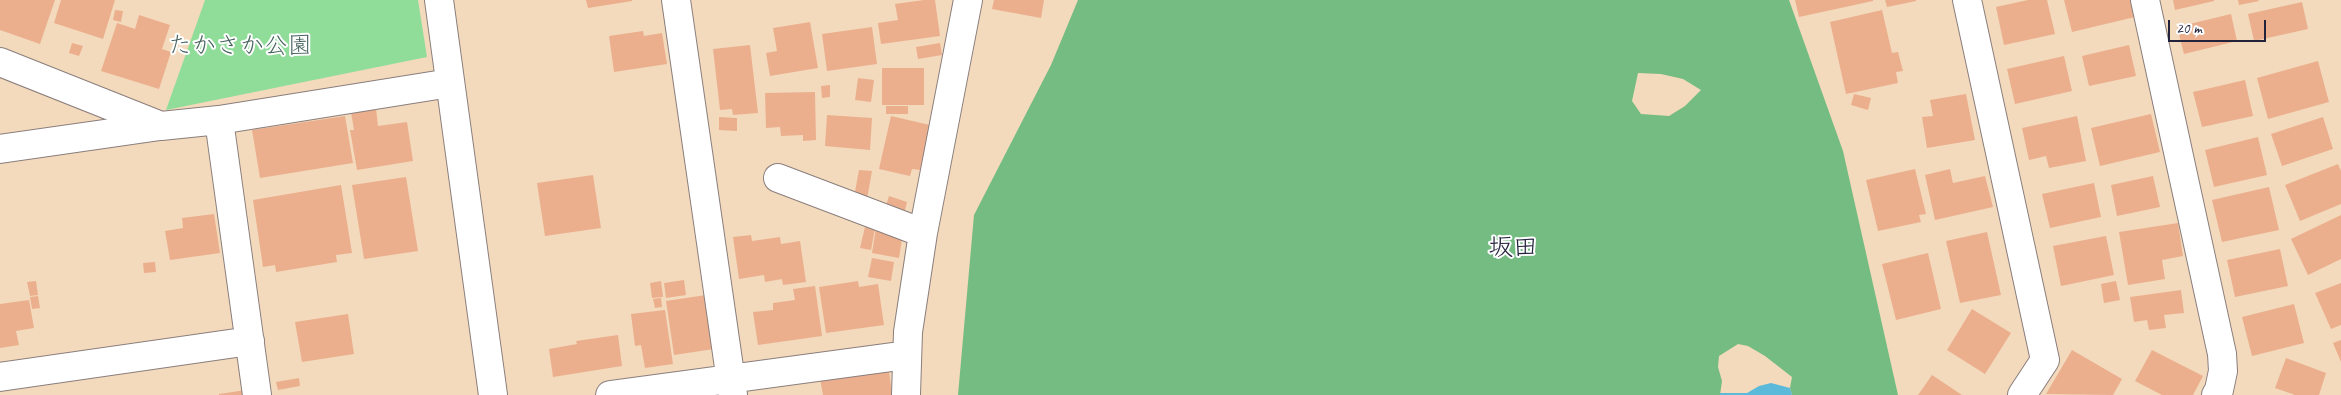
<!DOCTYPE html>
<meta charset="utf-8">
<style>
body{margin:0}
#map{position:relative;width:2341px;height:395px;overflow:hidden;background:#f3dabc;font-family:Caveat,sans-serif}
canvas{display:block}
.scale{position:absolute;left:2168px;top:20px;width:98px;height:22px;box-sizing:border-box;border:2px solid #22223b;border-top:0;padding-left:6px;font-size:15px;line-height:18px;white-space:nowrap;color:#22223b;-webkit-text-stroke:4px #fff;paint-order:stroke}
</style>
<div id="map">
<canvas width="2341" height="395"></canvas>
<div class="scale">20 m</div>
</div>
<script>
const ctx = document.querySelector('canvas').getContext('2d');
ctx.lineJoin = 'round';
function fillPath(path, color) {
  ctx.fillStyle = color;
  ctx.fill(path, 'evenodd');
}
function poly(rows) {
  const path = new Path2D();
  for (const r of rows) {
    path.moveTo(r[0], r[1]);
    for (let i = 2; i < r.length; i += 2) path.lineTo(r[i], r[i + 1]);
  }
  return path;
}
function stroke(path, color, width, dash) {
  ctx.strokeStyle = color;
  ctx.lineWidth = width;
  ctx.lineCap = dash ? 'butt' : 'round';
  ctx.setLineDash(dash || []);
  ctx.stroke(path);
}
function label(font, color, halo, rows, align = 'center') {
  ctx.font = font + ' Caveat,"Klee One",sans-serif';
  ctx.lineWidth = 4;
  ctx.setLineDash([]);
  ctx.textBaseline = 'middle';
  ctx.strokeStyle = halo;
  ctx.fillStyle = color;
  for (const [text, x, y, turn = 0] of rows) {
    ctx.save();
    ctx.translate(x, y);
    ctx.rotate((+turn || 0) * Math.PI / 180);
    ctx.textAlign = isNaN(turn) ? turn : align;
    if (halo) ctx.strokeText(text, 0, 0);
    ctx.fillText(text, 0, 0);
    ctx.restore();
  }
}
const green = poly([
 [205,0,418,0,427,57,166,110]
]);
const forest = poly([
 [1078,0,1789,0,1843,151,1898,395,1792,395,1790,388,1792,377,1765,356,1748,346,1738,344,1719,356,1718,367,1722,381,1720,395,958,395,974,215,1051,65],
 [1638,73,1661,74,1683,79,1701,90,1685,106,1669,116,1641,114,1632,101]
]);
const water = poly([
 [1771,383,1790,388,1792,395,1720,395,1720,393,1747,393,1759,386]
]);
const building = poly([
 [0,0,55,0,40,44,0,30],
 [61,0,115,0,103,39,54,23],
 [586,0,632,0,632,1,588,8],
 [924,0,935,0,940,36,881,44,878,23,898,20,895,4],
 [994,0,1044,0,1041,18,992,9],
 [1795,0,1873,0,1873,1,1799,17],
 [1885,0,1916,0,1916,1,1887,7],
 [2028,0,2047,0,2055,34,2004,45,1996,7],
 [2064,0,2131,0,2135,17,2072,32],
 [2173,0,2214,0,2214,1,2175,10],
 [2238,0,2258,0,2259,1,2239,5],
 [2302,2,2308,29,2254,41,2248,14],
 [115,10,123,11,121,22,113,20],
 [1882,10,1892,53,1898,52,1903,71,1896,72,1898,83,1846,94,1830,22],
 [2231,14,2237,41,2184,54,2177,27],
 [139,15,170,25,162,49,171,52,159,89,101,71,117,23,135,29],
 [810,22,818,68,770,76,766,53,777,51,773,28],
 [872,27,877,64,827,71,822,34],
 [643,31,644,36,662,33,667,64,614,72,609,36],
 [72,43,83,46,79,56,69,53],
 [940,43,942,55,918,59,916,47],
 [750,45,758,113,733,115,732,109,720,110,713,49],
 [2129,45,2136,76,2089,86,2082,56],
 [2064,56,2072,91,2015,104,2007,69],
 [2318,61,2329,102,2268,119,2257,78],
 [882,68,924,68,924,105,882,105],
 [858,78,874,80,871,102,855,100],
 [2245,80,2253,116,2202,127,2193,92],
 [830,85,830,97,822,98,821,86],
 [815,92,816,140,803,141,803,135,781,136,780,127,766,128,765,93],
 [1854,94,1871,98,1868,110,1851,105],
 [1966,94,1975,140,1927,148,1922,117,1933,116,1930,100],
 [886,106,908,106,908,114,886,114],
 [376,108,378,126,407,122,413,161,357,170,350,130,354,130,351,112],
 [2151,114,2160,152,2100,166,2091,128],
 [827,115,872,118,870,150,825,146],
 [345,116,353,163,260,178,252,130],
 [891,116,930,125,920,170,912,169,910,176,879,169],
 [2077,116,2086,161,2049,168,2046,156,2029,160,2022,128],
 [719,117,737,118,737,131,719,130],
 [2323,117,2333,149,2282,166,2271,134],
 [2258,137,2267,175,2214,187,2205,150],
 [2338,164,2341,171,2341,204,2300,221,2285,185],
 [1915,169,1926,214,1919,215,1921,222,1878,231,1866,180],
 [1950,169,1953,183,1985,176,1993,207,1935,220,1925,175],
 [859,170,872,171,867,199,854,197],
 [593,175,601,228,545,236,537,183],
 [2153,176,2160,207,2117,216,2111,185],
 [406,177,418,251,364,259,352,185],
 [2094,183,2101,217,2050,228,2042,194],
 [341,185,352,253,336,255,337,262,276,272,275,265,263,267,253,200],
 [2269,187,2279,230,2222,242,2212,200],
 [889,196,907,202,904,214,885,209],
 [214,214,220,253,170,260,165,231,183,228,182,218],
 [2341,215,2341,259,2308,275,2291,239],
 [2178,223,2183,256,2162,260,2165,279,2128,285,2119,232],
 [865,227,875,229,871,250,860,248],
 [876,228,903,233,899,258,872,253],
 [1987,232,2001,295,1960,303,1946,241],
 [751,235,752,241,780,237,781,244,800,241,806,282,783,285,782,279,765,282,764,275,739,279,733,237],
 [2106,236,2114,275,2061,286,2053,246],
 [2280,249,2288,286,2235,297,2227,260],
 [1928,253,1941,309,1896,320,1882,264],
 [872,258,894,262,891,281,868,277],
 [155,262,156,272,144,273,143,263],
 [684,280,686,295,666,298,664,283],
 [36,281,38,295,30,296,27,282],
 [661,281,663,297,652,298,650,283],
 [858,281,859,287,878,284,884,325,826,333,819,287],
 [2116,281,2120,300,2104,303,2101,284],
 [2341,283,2341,325,2331,329,2315,293],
 [815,286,822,336,758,345,753,312,773,310,773,303,795,300,793,289],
 [2181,290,2184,313,2164,315,2166,328,2149,330,2147,320,2134,322,2130,297],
 [706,295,714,349,674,355,666,301],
 [38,296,40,308,32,309,30,297],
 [661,298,662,307,655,308,653,299],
 [29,300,34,328,16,331,19,345,0,348,0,304],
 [2294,304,2304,343,2252,356,2242,317],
 [1972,309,2011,333,1985,374,1947,350],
 [665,310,673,364,645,368,641,345,635,346,631,314],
 [348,314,354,354,302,362,295,322],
 [618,335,622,366,553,377,549,349,577,344,576,341],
 [2341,340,2341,362,2333,343],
 [2072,350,2122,379,2113,395,2046,394],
 [2152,350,2203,376,2193,395,2162,395,2135,381],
 [2286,358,2326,373,2319,395,2295,395,2275,388],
 [888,363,892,395,823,395,819,373],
 [1932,375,1962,395,1918,395],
 [299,378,300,386,278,390,276,382],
 [246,390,247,395,219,395,219,394]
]);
const minor = poly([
 [676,0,733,395],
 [2145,0,2222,354,2223,371,2219,390,2216,395],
 [0,62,161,126,219,120,450,83],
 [219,120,257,395],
 [0,149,160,126],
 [778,178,923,233],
 [0,377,250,341],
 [610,395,907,355],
 [906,395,908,332,923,233,968,0]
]);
const tertiary = poly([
 [439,0,493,395],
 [1967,0,2045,360,2022,395]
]);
const parkNames = [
 ["たかさか公園",240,47]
];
const neighbourhoodNames = [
 ["坂田",1513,248]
];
fillPath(green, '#90dd9a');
fillPath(forest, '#74bc82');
fillPath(water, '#5bbad9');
fillPath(building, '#ebaf8e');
stroke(minor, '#8a7e7c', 30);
stroke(tertiary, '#8a7e7c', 30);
stroke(minor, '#fff', 28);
stroke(tertiary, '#fff', 28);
label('24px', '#48635c', '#fff', parkNames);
label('25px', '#22223b', '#fff', neighbourhoodNames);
</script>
